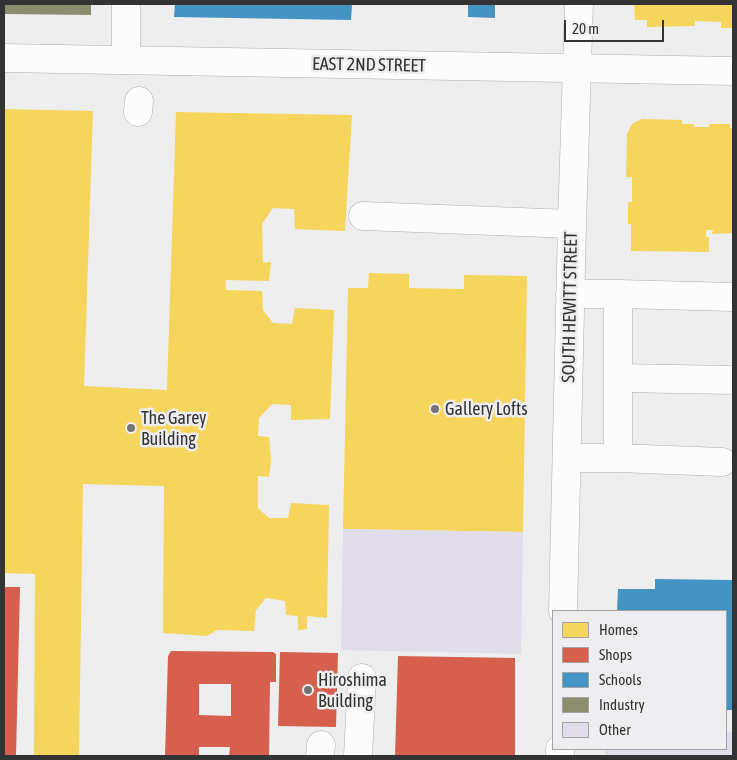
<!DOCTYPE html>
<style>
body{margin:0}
#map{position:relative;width:737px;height:760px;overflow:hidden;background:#eeeeef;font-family:"Asap Condensed",sans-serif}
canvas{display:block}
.frame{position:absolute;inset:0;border:5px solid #333334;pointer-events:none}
.legend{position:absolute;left:552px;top:610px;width:175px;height:140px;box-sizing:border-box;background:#eeedf0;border:1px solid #a3a3a5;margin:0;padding:6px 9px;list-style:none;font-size:15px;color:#333334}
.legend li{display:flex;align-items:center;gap:10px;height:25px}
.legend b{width:25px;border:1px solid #a3a3a5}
.scale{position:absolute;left:564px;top:20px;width:100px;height:22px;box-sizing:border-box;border:2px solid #333334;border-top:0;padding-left:6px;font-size:15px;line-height:18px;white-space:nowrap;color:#333334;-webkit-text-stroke:4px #eeedf0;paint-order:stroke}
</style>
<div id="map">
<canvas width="737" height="760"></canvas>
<div class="frame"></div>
<ul class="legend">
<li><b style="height:14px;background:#f6d55c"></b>Homes</li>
<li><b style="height:14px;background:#d6604d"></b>Shops</li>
<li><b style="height:14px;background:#4393c3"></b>Schools</li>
<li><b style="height:14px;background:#8c8c6e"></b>Industry</li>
<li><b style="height:14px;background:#e2ddea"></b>Other</li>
</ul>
<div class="scale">20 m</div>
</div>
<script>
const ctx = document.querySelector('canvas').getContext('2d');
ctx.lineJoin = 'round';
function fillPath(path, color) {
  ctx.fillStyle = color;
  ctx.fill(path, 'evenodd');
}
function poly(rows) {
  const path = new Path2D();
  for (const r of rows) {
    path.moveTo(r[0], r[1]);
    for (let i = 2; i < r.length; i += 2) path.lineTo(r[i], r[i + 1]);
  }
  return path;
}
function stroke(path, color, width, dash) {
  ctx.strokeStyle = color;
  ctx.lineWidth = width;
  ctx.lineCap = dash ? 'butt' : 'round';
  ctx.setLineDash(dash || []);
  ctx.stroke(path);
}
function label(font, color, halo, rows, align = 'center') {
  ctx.font = font + ' "Asap Condensed",sans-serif';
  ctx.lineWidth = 5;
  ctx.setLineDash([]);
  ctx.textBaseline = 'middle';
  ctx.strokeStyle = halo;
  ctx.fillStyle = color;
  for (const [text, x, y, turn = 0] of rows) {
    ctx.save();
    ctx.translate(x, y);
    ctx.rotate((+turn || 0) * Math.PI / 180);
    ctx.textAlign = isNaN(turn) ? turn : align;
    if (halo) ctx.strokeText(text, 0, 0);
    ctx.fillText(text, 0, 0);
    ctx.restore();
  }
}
const homes = poly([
 [634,4,733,4,733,28,721,28,721,22,695,21,695,26,647,27,647,20,635,20],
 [4,109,93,111,84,386,167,390,176,112,352,115,345,231,295,229,294,209,273,208,262,224,263,263,271,262,269,281,226,280,226,290,262,291,263,310,273,323,292,324,295,308,334,310,330,419,291,420,291,405,272,404,259,418,258,436,269,437,271,460,269,477,258,476,258,508,269,518,288,518,291,503,329,505,327,618,307,616,307,629,298,630,298,616,286,615,285,601,266,598,256,610,254,631,217,630,207,636,163,633,164,486,83,484,79,756,34,756,35,574,4,573],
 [642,119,682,120,682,124,694,124,694,127,709,127,709,124,730,124,730,128,733,128,733,233,712,234,713,230,706,230,706,237,709,237,709,252,631,251,631,224,628,224,628,202,632,202,632,177,626,177,627,134,632,124],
 [369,273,409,274,409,288,464,289,464,275,527,276,523,532,343,529,348,288,368,288]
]);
const shops = poly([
 [4,587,20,587,16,756,4,755],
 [171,651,273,652,276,654,276,682,270,682,269,756,229,756,230,747,199,747,199,756,165,756,168,656],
 [199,684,231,684,231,716,199,715],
 [280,652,338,653,336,727,278,726],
 [398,656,515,658,515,756,395,756]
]);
const schools = poly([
 [175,4,352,4,351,20,174,17],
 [468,4,495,4,495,18,468,17],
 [655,579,733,580,733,710,726,710,726,611,617,611,618,589,655,589]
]);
const industry = poly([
 [4,4,91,4,91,15,4,14]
]);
const building = poly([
 [343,529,523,532,521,654,341,650],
 [726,731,733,732,733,756,605,756,605,749,726,749]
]);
const minor = poly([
 [4,58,733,71],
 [126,60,126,4],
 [138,112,139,101],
 [363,216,572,224],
 [570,294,618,294],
 [618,378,733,380],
 [567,458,618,458,722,462],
 [618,458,618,294,733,297],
 [563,611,572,224,579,4],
 [320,756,321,745],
 [358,756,362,678],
 [560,756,560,749]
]);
const markers = [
 [435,409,5,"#747475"],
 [131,428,5,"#747475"],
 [308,690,5,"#747475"]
];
const streetNames = [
 ["EAST 2ND STREET",369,65,1],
 ["SOUTH HEWITT STREET",570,307,-89]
];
const poiNames = [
 ["Gallery Lofts",445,409],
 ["The Garey",141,418],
 ["Building",141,439],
 ["Hiroshima",318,680],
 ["Building",318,701]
];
fillPath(homes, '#f6d55c');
fillPath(shops, '#d6604d');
fillPath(schools, '#4393c3');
fillPath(industry, '#8c8c6e');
fillPath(building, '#e2ddea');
stroke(minor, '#aeaeaf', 29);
stroke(minor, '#fcfcfd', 28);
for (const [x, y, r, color] of markers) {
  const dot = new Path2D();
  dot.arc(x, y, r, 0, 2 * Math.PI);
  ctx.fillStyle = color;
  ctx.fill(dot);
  stroke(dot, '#eeedf0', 2);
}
label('18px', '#333334', '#eeedf0', streetNames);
label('18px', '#333334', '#eeedf0', poiNames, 'left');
</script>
